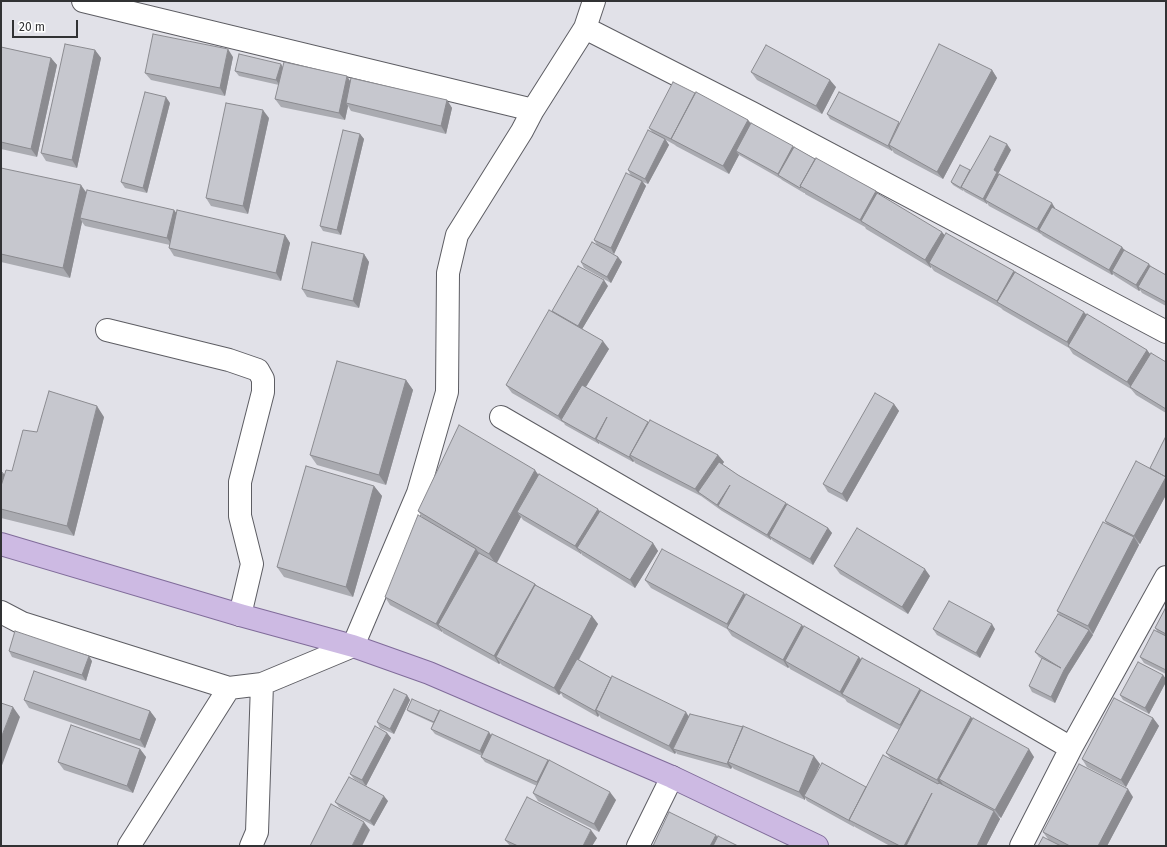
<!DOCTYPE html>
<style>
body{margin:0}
#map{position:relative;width:1167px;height:847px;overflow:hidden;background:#e1e1e8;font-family:"Fira Sans",sans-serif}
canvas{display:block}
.frame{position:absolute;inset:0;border:2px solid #313234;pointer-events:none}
.scale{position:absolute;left:12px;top:20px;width:66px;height:18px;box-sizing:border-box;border:2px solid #313234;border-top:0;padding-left:5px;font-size:12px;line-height:14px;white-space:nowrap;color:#313234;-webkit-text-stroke:3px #fff;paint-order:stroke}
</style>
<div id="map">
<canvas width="1167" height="847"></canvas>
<div class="frame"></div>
<div class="scale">20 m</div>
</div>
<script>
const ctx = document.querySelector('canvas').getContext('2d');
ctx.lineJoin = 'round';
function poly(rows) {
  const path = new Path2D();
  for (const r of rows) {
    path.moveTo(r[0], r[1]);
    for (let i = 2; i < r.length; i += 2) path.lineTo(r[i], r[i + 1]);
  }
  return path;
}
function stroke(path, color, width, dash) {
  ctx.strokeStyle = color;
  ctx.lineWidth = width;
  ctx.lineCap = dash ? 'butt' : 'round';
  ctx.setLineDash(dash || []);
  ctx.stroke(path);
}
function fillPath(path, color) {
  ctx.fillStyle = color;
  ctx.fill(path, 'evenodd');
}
const minor = poly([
 [83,1,533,110],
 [585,28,752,113,1166,332],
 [107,330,229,360,258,370,263,379,263,392,240,482,240,516,252,564,240,615],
 [501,417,1071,748],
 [1,612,22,623,229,688,262,684,353,646,418,493,447,392,448,273,457,235,522,131,533,110,585,28,594,1],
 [129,846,229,688],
 [251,846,257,832,262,684],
 [638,846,672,777],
 [1021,846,1071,748,1166,577]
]);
const major = poly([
 [1,544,240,615,353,646,429,673,672,777,817,846]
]);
const wall = poly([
 [1,47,51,58,57,65,37,157,1,149],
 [95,50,101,58,77,168,46,161,41,153],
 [233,57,225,96,151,80,145,73],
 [283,67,350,81,447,100,452,108,446,134,351,111,348,106,345,120,281,107,275,99,279,85,239,76,235,71],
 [992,70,997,78,943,179,894,153,892,150,892,151,830,119,827,114,900,123],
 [751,72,836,87,822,114,757,80],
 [695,93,748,120,751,123,877,194,945,235,1015,272,1147,350,1150,354,1166,362,1166,413,1136,395,1131,389,1073,354,1069,348,1003,310,1001,308,934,271,931,267,931,268,866,229,865,227,805,194,805,193,804,193,782,180,781,179,739,155,729,174,676,146,675,145,666,140,669,145,648,184,643,182,646,186,614,254,603,248,618,257,622,262,611,283,584,268,581,262,597,245,594,240,631,176,628,170,653,133,649,128],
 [170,103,147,193,125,188,121,182],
 [269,118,248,214,211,206,206,198],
 [360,134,364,139,341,235,323,231,320,226],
 [1011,150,998,174,999,175,1055,208,1055,209,1122,247,1124,250,1149,264,1150,266,1166,275,1166,306,1142,293,1140,290,1139,291,1115,276,1113,274,1112,275,1043,236,1041,234,989,206,987,203,987,204,965,192,963,190,963,191,953,185,951,182,970,170],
 [1,168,86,192,174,210,177,214,285,235,290,243,281,281,174,256,169,248,170,245,85,226,82,222,70,278,1,262],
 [364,254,369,262,359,308,307,297,302,289],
 [608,286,582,329,609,349,586,387,649,423,718,455,724,462,722,464,738,475,787,505,828,528,832,533,813,565,773,541,771,539,771,540,722,511,701,496,635,463,634,461,633,462,600,444,599,443,599,444,565,425,564,423,512,393,506,385,553,313,552,311],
 [406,380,413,390,386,485,317,465,310,455],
 [894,404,899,411,847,502,828,492,823,484],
 [104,417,74,536,1,518,1,472,3,473,4,475,12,471,37,432],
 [1166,436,1166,495,1140,544,1138,543,1139,545,1093,634,1092,633,1093,635,1068,675,1055,703,1032,692,1029,686,1042,659,1039,657,1035,652,1060,615,1057,611,1107,524,1105,521,1150,468],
 [538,475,653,543,658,551,635,588,582,555,581,553,581,554,523,520,521,517,497,563,535,584,536,585,592,616,598,624,579,660,611,678,689,716,820,764,815,776,866,787,891,759,886,753,899,730,847,702,845,699,790,669,789,667,788,668,732,636,727,629,651,588,645,580,745,595,802,625,803,627,859,657,861,659,920,689,971,717,973,719,1034,757,1001,818,998,816,1000,819,986,846,890,846,855,827,854,826,854,827,807,801,805,798,805,800,734,769,732,767,731,769,677,754,676,752,675,754,601,718,599,715,598,717,563,697,561,693,559,695,502,665,500,663,499,664,443,633,442,631,442,632,390,605,385,597,422,517,418,511],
 [374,486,382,496,353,597,284,577,277,567],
 [834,566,930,576,908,614,840,574],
 [1166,607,1166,674,1144,663,1140,657,1157,631,1155,628],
 [933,629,995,629,980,658,937,635],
 [9,651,92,661,86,681,12,657],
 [1163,675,1166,679,1166,682,1149,714,1123,700,1120,695],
 [407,695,410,700,394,734,380,728,377,722],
 [24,700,150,711,156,719,145,748,29,708],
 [407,710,492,736,548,760,616,800,599,832,538,801,533,793,537,786,485,762,481,757,482,756,435,734,431,729,433,723,409,712],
 [1153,718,1159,726,1126,787,1087,767,1082,759],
 [387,733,391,738,366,786,354,779,350,774],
 [140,749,146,757,133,793,64,770,58,762],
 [1133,797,1107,846,1038,846,1048,839,1043,832],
 [388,801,374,826,339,807,335,802],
 [597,838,592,846,510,846,505,840]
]);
const shadedWall = poly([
 [228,49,233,57,225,96,220,88],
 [95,50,101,58,77,168,72,160],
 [51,58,57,65,37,157,31,149],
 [281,64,284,69,280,86,276,80],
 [992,70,997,78,943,179,937,172],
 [347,76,352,84,346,103,348,106,345,120,339,113],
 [830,80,836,87,822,114,816,106],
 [166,97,170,103,147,193,143,188],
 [447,100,452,108,446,134,441,126],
 [263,110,269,118,248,214,243,206],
 [748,120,754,128,736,151,739,155,729,174,723,166],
 [360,134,364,139,341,235,337,230],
 [665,139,669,145,648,184,645,179],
 [1007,144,1011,150,998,174,1001,178,985,200,987,203,987,204,983,199,994,170],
 [889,145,892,150,892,151,888,146],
 [793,146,797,152,778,175,778,174],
 [642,181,646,186,614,254,611,248],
 [81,185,88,195,80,218,82,222,70,278,63,268],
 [876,191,881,199,861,221,865,227,860,220],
 [1052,203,1055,208,1042,232,1039,230,1041,234,1037,229],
 [174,210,179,217,173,246,167,238],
 [942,232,948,239,929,263,931,267,931,268,925,260],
 [285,235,290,243,281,281,276,273],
 [1122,247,1126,252,1112,271,1113,274,1112,275,1109,270],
 [364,254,369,262,359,308,353,301],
 [618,257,622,262,611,283,607,277],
 [1149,264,1152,270,1138,287,1140,290,1139,291,1136,285],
 [1014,271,1019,278,999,303,997,301],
 [604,280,608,286,581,331,578,326],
 [1084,312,1090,320,1071,348,1067,342],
 [603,341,609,349,565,421,561,420,564,423,558,416],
 [1147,350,1153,358,1132,388,1127,382],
 [406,380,413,390,386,485,379,475],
 [894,404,899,411,847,502,842,494],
 [97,406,104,417,74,536,67,526],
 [607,417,596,439,599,443,599,444,595,439],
 [718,455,724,462,702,495,698,492,701,496,695,489],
 [630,456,634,461,633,462,629,457],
 [535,470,542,480,517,512,521,517,496,564,489,554],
 [3,473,9,481,1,505,1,480],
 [1166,477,1166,495,1140,544,1134,536],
 [730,485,718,506,721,510,717,505],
 [374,486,382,496,353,597,346,587],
 [786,503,790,508,769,536,771,539,771,540,767,535],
 [598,509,603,517,577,548,581,553,581,554,575,546],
 [828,528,832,533,813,565,810,559],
 [1134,537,1139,545,1093,634,1088,626],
 [653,543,658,551,635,588,630,580],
 [476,549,482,557,438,625,442,631,442,632,436,624],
 [925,569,930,576,908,614,902,607],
 [535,584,540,592,496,657,500,663,499,664,494,656],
 [744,593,749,601,732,632,727,624],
 [592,616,598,624,561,692,559,691,561,693,559,695,554,688],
 [992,624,995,629,980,658,976,653],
 [802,625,808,633,785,661,789,667,788,668,783,660],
 [1089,630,1093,635,1068,675,1055,703,1051,697,1064,670],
 [89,656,92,661,86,681,82,675],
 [859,657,864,665,842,694,845,699,840,692],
 [1163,675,1166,679,1166,682,1149,714,1145,708],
 [617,684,596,710,599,715,598,717,595,711],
 [920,689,925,697,906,733,900,725],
 [407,695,410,700,394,734,390,729],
 [13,707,20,717,1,768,1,738],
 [150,711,156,719,145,748,140,740],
 [686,712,691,720,673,749,676,752,675,754,669,746],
 [971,717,977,725,939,779,944,786,942,788,937,780],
 [1153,718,1159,726,1126,787,1121,780],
 [743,728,728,762,732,767,731,769,727,764],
 [489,732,493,738,484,757,480,751],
 [387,733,391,738,366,786,362,780],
 [140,749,146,757,133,793,127,786],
 [1029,749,1034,757,1001,818,995,810],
 [814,756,820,764,806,797,804,796,805,798,805,800,799,792],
 [548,760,552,766,541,787,537,782],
 [1128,789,1133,797,1107,846,1098,846],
 [610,792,616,800,599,832,594,824],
 [932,793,914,846,904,846],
 [384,796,388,801,374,826,370,821],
 [994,811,1000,819,986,846,977,846],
 [364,822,370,830,362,846,352,846],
 [591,830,597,838,592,846,583,846],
 [716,835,721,843,719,846,710,846]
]);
const building = poly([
 [153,34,228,49,220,88,145,73,153,34],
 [65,44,95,50,72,160,41,153,65,44],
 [939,44,992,70,937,172,889,145,939,44],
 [766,45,830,80,816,106,751,72,766,45],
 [1,47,51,58,31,149,1,142,1,47],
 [239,54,281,64,276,80,235,71,239,54],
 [284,62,347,76,339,113,275,99,284,62],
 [351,78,447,100,441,126,346,103,351,78],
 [673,82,695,93,671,139,649,128,673,82],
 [145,92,166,97,143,188,121,182,145,92],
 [696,92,748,120,723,166,671,139,696,92],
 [839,92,899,122,888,146,827,114,839,92],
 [226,103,263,110,243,206,206,198,226,103],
 [751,123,793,146,778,174,736,151,751,123],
 [343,130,360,134,337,230,320,226,343,130],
 [648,130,665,139,645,179,628,170,648,130],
 [990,136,1007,144,994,170,997,172,983,199,961,187,990,136],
 [794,147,815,159,800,186,801,187,800,188,778,175,794,147],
 [816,158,876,191,860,220,800,186,816,158],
 [960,165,970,170,961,187,962,187,961,188,951,182,960,165],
 [1,168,81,185,63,268,1,254,1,168],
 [626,173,642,181,611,248,594,240,626,173],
 [999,174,1052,203,1037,229,985,200,999,174],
 [87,190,174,210,167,238,80,218,87,190],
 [877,193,942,232,925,260,861,221,877,193],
 [1052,207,1122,247,1109,270,1039,230,1052,207],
 [177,210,285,235,276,273,169,248,177,210],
 [946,233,1014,271,997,301,929,263,946,233],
 [312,242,364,254,353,301,302,289,312,242],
 [592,242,618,257,607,277,581,262,592,242],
 [1124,250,1149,264,1136,285,1112,271,1124,250],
 [578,266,604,280,578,326,552,311,578,266],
 [1150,266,1166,275,1166,302,1138,287,1150,266],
 [1015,272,1084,312,1067,342,997,302,1015,272],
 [549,310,603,341,558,416,506,385,549,310],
 [1087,314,1147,350,1127,382,1068,346,1087,314],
 [1151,353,1166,362,1166,409,1130,387,1151,353],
 [337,361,406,380,379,475,310,455,337,361],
 [582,385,648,422,630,455,630,456,629,457,596,439,607,417,595,439,561,420,582,385],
 [49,391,97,406,67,526,1,509,1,486,6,470,12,471,23,430,37,432,49,391],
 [875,393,894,404,842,494,823,484,875,393],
 [650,420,718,455,695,489,630,455,650,420],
 [459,425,535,470,489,554,418,511,459,425],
 [1166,436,1166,477,1150,468,1166,436],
 [1136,461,1166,477,1134,536,1105,521,1136,461],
 [719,462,738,475,786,503,767,535,718,506,730,485,717,505,698,492,719,462],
 [306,466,374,486,346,587,277,567,306,466],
 [1,472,3,473,1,480,1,472],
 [539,474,598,509,575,546,517,512,539,474],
 [787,504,828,528,810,559,769,536,787,504],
 [600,511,653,543,630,580,577,548,600,511],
 [418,515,476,549,436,624,385,597,418,515],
 [1103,522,1134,537,1088,626,1057,611,1103,522],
 [857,528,925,569,902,607,834,566,857,528],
 [662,549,744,593,727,624,645,580,662,549],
 [479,553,535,584,494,656,438,625,479,553],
 [535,585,592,616,554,688,496,657,535,585],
 [746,594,802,625,783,660,727,628,746,594],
 [949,601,992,624,976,653,933,629,949,601],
 [1166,607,1166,634,1155,628,1166,607],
 [1058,614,1089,630,1064,670,1051,697,1029,686,1042,658,1061,668,1035,652,1058,614],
 [804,626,859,657,840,692,785,661,804,626],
 [1154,630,1166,636,1166,670,1140,657,1154,630],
 [15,631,89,656,82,675,9,651,15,631],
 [862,658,920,689,900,725,842,694,862,658],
 [577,659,611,678,595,711,559,691,577,659],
 [1138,662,1163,675,1145,708,1120,695,1138,662],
 [34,671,150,711,140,740,24,700,34,671],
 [612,676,686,712,669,746,596,710,612,676],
 [394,689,407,695,390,729,377,722,394,689],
 [921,690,971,717,937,780,886,753,921,690],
 [1114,698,1153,718,1121,780,1082,759,1114,698],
 [412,699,439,711,434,722,407,710,412,699],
 [1,703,13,707,1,738,1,703],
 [440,710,489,732,480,751,431,729,440,710],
 [690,714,743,727,727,764,673,749,690,714],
 [973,718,1029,749,995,810,939,779,973,718],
 [71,725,140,749,127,786,58,762,71,725],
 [375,726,387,733,362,780,350,774,375,726],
 [743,726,814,756,799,792,728,762,743,726],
 [492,734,548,760,537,782,481,757,492,734],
 [883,755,938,784,939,783,994,811,977,846,906,846,932,793,904,846,900,846,849,820,883,755],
 [549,760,610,792,594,824,533,793,549,760],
 [822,763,866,787,849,820,850,821,804,796,822,763],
 [1079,764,1128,789,1098,846,1070,846,1043,832,1079,764],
 [349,777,384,796,370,821,335,802,349,777],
 [527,797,591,830,583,846,518,846,505,840,527,797],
 [331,804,364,822,352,846,310,846,331,804],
 [669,812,716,835,710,846,653,846,669,812],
 [718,836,738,846,713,846,718,836],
 [1043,837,1061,846,1038,846,1043,837]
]);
stroke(minor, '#5d5d63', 24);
stroke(major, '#806c9a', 24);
stroke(minor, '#fff', 22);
stroke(major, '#cdbae3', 22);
fillPath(wall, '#aaabb1');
fillPath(shadedWall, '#8b8b90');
fillPath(building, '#c6c7ce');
stroke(building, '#8b8b90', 1);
</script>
